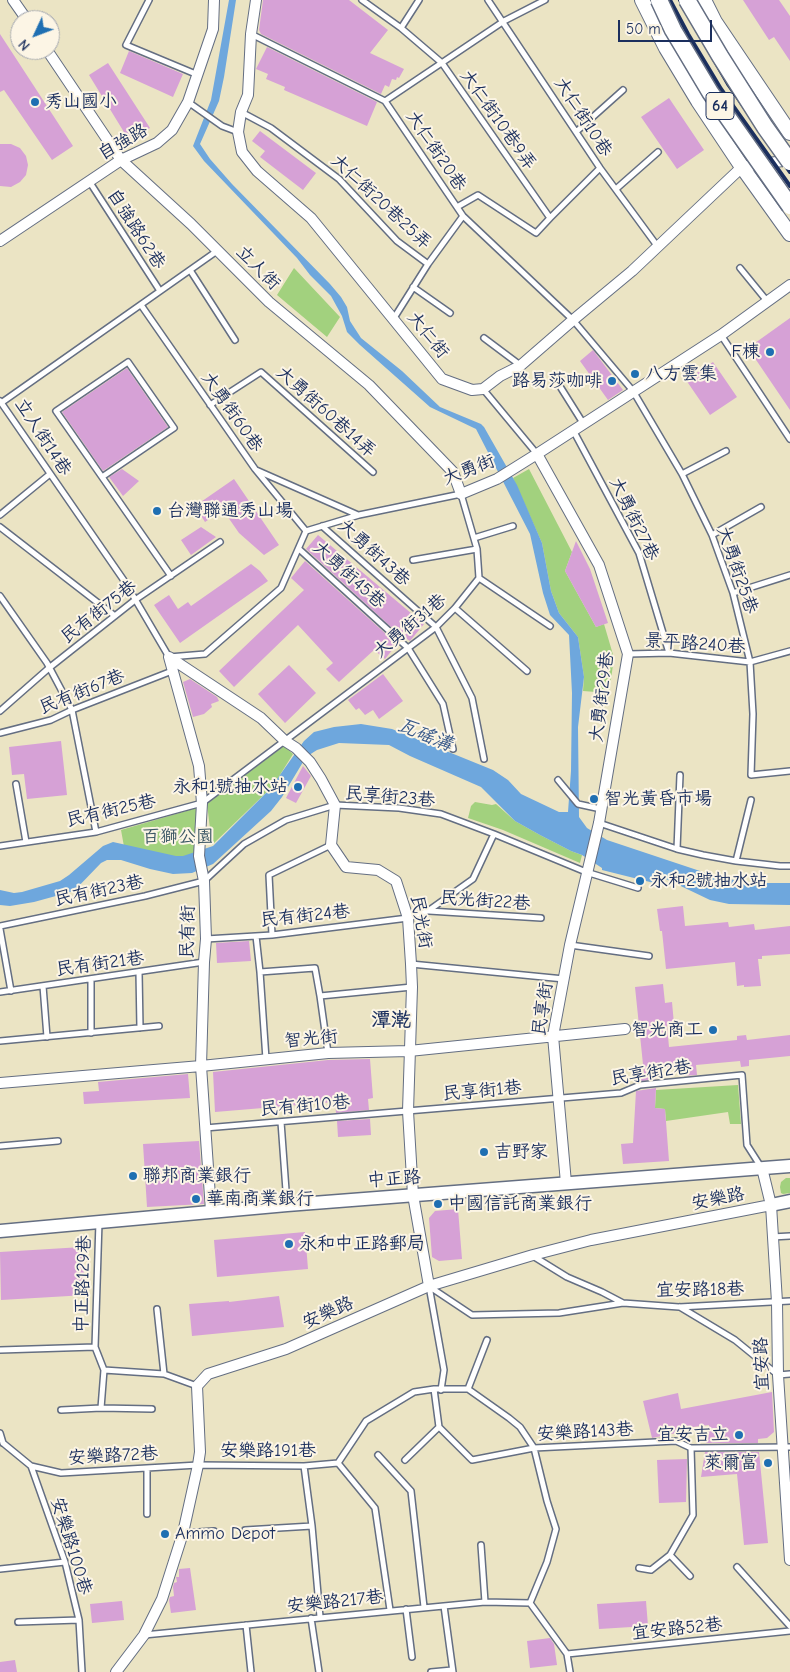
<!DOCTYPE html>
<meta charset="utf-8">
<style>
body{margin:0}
#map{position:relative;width:790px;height:1672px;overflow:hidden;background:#ebe4c4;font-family:"Comic Neue",sans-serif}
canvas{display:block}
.north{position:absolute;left:10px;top:10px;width:50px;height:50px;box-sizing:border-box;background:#fcf5e5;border:1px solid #a2a6af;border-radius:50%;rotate:227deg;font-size:14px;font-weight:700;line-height:20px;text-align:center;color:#1b2f5e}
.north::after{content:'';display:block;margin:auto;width:18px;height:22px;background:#1f6fb2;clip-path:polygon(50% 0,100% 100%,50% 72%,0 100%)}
.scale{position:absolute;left:618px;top:20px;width:94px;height:22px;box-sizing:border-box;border:2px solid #1b2f5e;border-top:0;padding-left:6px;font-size:15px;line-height:18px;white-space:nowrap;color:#1b2f5e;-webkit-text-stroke:4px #fcf5e5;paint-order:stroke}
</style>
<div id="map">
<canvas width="790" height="1672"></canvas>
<div class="north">N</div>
<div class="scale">50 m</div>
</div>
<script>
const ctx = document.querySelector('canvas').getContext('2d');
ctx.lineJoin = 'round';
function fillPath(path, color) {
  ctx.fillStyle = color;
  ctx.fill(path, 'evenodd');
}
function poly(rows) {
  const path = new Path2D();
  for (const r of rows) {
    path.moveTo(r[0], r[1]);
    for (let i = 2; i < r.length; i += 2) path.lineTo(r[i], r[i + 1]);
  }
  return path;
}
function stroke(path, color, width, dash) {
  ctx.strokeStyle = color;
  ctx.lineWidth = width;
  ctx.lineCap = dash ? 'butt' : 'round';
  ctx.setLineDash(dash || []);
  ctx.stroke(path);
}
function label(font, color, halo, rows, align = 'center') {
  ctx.font = font + ' "Comic Neue","LXGW WenKai TC",sans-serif';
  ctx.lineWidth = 4;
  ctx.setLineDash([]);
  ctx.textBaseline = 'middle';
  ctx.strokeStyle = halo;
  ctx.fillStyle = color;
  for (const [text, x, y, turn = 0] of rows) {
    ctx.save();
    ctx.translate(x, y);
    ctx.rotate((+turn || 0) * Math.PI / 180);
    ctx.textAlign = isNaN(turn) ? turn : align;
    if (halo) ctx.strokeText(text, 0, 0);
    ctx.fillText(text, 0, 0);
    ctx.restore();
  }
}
const green = poly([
 [294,268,340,317,327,337,277,295],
 [529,469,572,552,565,571,596,627,604,624,614,658,609,693,583,691,584,677,578,637,559,613,551,591,542,543,513,478],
 [284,746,293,754,273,786,212,845,207,804],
 [475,802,492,805,496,804,515,821,540,835,571,851,582,855,580,863,503,830,468,818,471,806],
 [200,807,201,859,155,860,125,852,121,830],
 [738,1085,741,1124,730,1124,728,1112,666,1121,665,1109,655,1108,656,1090],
 [786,1178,790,1178,790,1193,783,1194,781,1193,780,1187,781,1182]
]);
const water = poly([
 [229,0,236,0,224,77,219,101,200,144,210,159,232,184,330,284,341,297,347,307,350,321,361,338,402,371,440,407,481,424,484,427,517,485,542,543,551,591,559,613,578,637,584,677,578,727,579,817,587,828,607,840,721,878,756,883,790,883,790,905,729,904,710,900,666,879,658,884,602,870,602,868,582,855,571,851,540,835,515,821,481,787,410,756,389,745,339,743,317,750,306,757,282,797,271,811,213,864,192,873,173,874,150,869,121,860,107,860,101,863,74,891,34,902,10,906,0,905,0,890,14,893,22,892,60,881,69,875,103,846,113,842,176,856,183,856,213,846,270,789,304,741,314,732,334,727,361,724,392,729,493,770,508,780,521,794,559,812,568,812,571,771,572,693,569,635,550,615,543,593,530,534,476,429,430,407,360,345,347,332,342,316,331,296,310,275,297,258,204,161,193,146,211,100]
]);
const building = poly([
 [263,0,349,0,388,30,370,53,404,69,399,78,397,77,396,80,392,79,389,87,385,85,381,94,261,34,259,30],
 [743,0,779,0,790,16,790,61,774,37,769,40],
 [0,34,73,146,52,160,4,90,0,92],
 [267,47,377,102,367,126,284,90,285,87,266,79,268,74,256,69],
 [129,51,183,74,173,97,120,73],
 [108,63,150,128,134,138,127,137,89,75],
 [669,98,704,150,677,169,641,117],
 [260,131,316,173,303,190,260,157,265,151,252,141],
 [0,144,11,144,20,148,26,156,28,165,26,175,20,182,11,187,0,186],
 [790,318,790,410,748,348],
 [593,350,623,390,608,400,580,361],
 [713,362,737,397,710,415,686,380],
 [127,368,168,427,103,471,62,412],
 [122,469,139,481,123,496,109,477],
 [234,479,279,545,264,555,239,533,223,510,205,522,195,506],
 [201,527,216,537,191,555,181,540],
 [318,535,424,624,410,641,404,637,403,638,306,549],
 [576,541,590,569,608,623,596,627,565,571],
 [305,561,397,644,385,659,374,650,339,682,326,669,333,663,298,625,234,687,219,671,304,590,291,578],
 [251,564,260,571,268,581,180,643,154,605,169,595,178,609,188,602,191,606],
 [289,665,316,693,285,723,258,694],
 [383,674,403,701,379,719,373,710,365,715,359,708,356,710,348,700],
 [190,679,217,697,219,701,211,704,212,707,204,714,193,717,183,682],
 [61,741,67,795,27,799,24,774,12,775,9,747],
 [303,766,311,776,296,803,286,798],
 [683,906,685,926,728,922,729,927,754,924,755,930,790,926,790,954,762,956,762,959,758,959,761,986,744,987,744,985,737,986,735,962,666,969,662,931,660,931,657,909],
 [249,941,251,961,217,963,216,943],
 [663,984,665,1003,672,1002,674,1024,667,1025,669,1047,737,1040,737,1036,746,1035,747,1040,790,1035,790,1056,749,1060,749,1066,741,1067,740,1061,696,1065,697,1075,681,1076,681,1066,657,1069,656,1079,636,1082,637,1074,644,1074,635,987],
 [370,1059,373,1098,368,1099,369,1110,336,1113,335,1102,215,1112,213,1072,328,1060],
 [188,1074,190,1098,84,1104,83,1092,99,1091,98,1082],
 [656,1088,655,1108,665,1109,669,1161,623,1164,621,1144,633,1143,636,1091],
 [370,1119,371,1135,338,1137,337,1121],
 [199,1141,204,1204,147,1207,143,1144],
 [458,1209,462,1259,439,1261,432,1257,429,1218,435,1211],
 [305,1232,308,1269,217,1277,214,1240],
 [82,1247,86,1295,1,1300,0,1252],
 [279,1296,284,1327,192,1336,189,1304,229,1301,229,1302],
 [772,1392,774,1432,767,1438,758,1439,758,1443,706,1443,709,1425,685,1428,686,1431,652,1438,643,1401,678,1393,681,1409],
 [705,1452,759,1452,768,1543,744,1545,737,1474,701,1477],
 [687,1459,686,1502,659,1503,657,1460],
 [190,1568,196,1610,171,1613,169,1600,170,1597,174,1596,173,1587,174,1583,177,1582,176,1577,179,1577,179,1569],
 [122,1601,124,1620,92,1623,90,1604],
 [646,1601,648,1626,599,1629,597,1604],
 [550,1638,554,1644,557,1665,530,1668,527,1641],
 [15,1660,17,1672,0,1672,0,1662]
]);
const service = poly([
 [149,0,126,45,198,75],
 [362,0,401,28,442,63,550,218,600,168],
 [488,0,600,168,658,247],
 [401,28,419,0],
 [251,34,385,101,463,216,573,320,633,391,682,474,712,535,733,593,750,662,753,714,751,775,790,771],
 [385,101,504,21,545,0],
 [188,102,222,126,238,132],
 [241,112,271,128,339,179,397,241,428,264],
 [576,132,623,90],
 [89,181,160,291],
 [616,189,658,152],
 [457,207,478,195,536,233,550,218],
 [740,268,767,301],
 [190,270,235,340],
 [413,287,450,313],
 [141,305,255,469,306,531],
 [394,318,428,264,463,216],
 [721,335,790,439],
 [484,338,520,365],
 [561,388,583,423],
 [483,389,537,454],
 [0,401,125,582,169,657,205,654,281,588,306,531],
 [1,403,217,251],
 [210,405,261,372,373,472],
 [573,430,639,553,669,653],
 [256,470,358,515],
 [682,474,726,451],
 [102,477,174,428,128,362,56,411,171,576],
 [0,515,50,474],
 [322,526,436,627,472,698,484,759],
 [0,527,115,616],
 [712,535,761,507],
 [474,538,513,526],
 [299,549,408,648,443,704,453,749],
 [413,560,477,549],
 [479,578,550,626],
 [733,593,790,575],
 [0,596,47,663,72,710,96,832],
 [455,608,527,671],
 [628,654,669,653,750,662,790,651],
 [0,711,49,668,135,600,220,542],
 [0,733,51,720,72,710,172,671],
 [558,780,578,804,601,809],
 [16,784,26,842],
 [599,823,677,849,703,855,736,861,780,866,790,866],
 [0,846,96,832,202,803,436,627,455,608,479,578,477,549,461,494,359,515,306,531],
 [677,849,680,775],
 [736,861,751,800],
 [429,911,541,918],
 [0,926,145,896,204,881,244,844,286,820,335,805,399,808,441,814,494,834,586,872,638,888],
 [0,929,11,991],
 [272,935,269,875,331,845],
 [256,936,260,972],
 [206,939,272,935,408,918,428,911,473,879,494,834],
 [570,945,649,956],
 [411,964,564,979],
 [139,972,140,1028],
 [91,979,91,1033],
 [43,986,47,1037],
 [0,992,204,962],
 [0,1041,159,1026],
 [328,1053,320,996,412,987],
 [266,1059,260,972,315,968,320,996],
 [281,1122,287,1204],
 [205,1128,621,1093,640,1085,742,1075,747,1145,761,1167],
 [0,1146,58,1141],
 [99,1222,95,1347,104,1370,164,1374,197,1386],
 [772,1237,790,1236],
 [533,1256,567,1277,602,1292,623,1303],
 [429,1286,444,1370,441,1390],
 [430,1287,472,1315,559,1313,623,1303,679,1307,790,1301],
 [680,1307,735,1340,778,1375,790,1374],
 [157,1309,164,1374],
 [0,1350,95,1347],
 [104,1370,101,1408,152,1409],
 [434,1389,439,1427,472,1460,534,1448,676,1441,691,1448,790,1447],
 [468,1389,487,1340],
 [61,1410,101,1408],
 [0,1433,3,1443],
 [3,1443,31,1466,65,1562,79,1620,82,1672],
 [378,1455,411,1491,424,1607],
 [405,1460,439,1427],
 [338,1463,366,1421,414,1392,434,1389,468,1389,509,1418,520,1427,534,1448,547,1501,556,1529,547,1562,530,1603],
 [338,1463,375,1508,390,1610],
 [31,1466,61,1473,198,1465,304,1466,338,1463],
 [304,1466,312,1526,320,1617],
 [147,1468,147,1514],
 [245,1530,312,1526],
 [183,1533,214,1531],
 [481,1545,485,1602],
 [670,1555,690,1576],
 [737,1567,790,1626],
 [639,1568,651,1570,670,1555,693,1515,691,1448],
 [0,1569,65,1562],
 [530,1603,567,1654,570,1672],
 [444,1606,453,1672],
 [406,1609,412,1657],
 [311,1618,319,1672],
 [18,1622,79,1620],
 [246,1625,251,1672],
 [144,1635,485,1602,530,1603],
 [567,1654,790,1631],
 [431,1672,452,1670]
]);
const minor = poly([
 [13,0,27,20],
 [256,0,251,34,248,95,241,112,238,132,242,152,257,171,311,218,442,379,472,390,483,389,500,376,520,366,573,320,632,271,742,167,790,160],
 [47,50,121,160,191,224,269,302,369,385,453,472,461,494,497,479,537,454,721,335,790,285],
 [0,241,121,160,157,143,172,130,188,102,213,29,214,0],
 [537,454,599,565,628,654,599,823,570,945,553,1036,566,1183],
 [169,657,261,718,285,741,296,748,310,762,321,779,335,805,331,845,346,867,378,870,396,881,408,918,411,964,412,987,408,1111,413,1195,429,1286],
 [169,657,199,766,202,803,199,856,204,881,206,939,204,962,201,1066,211,1211],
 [0,1083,201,1066,328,1053,409,1051,625,1029],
 [762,1168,771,1205,777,1302,778,1375,790,1560],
 [116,1672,144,1635,162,1599,183,1533,198,1465,200,1452,197,1386,208,1374,286,1349,429,1286,533,1255,591,1240,771,1205]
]);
const tertiary = poly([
 [771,1205,790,1201],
 [0,1231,287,1205,790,1166]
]);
const secondary = poly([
 [642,0,666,48,698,101,742,167,790,234],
 [704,0,715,22,790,133]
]);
const rail = poly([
 [670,0,688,34,721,89,790,186],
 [680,0,728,84,790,172]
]);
const trunkBridge = poly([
 [659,0,673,30,710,92,790,206],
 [687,0,720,56,765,127,790,162]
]);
const markers = [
 [35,102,5,"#1f6fb2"],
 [770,352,5,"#1f6fb2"],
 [635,374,5,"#1f6fb2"],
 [612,381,5,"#1f6fb2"],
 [157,511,5,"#1f6fb2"],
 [298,787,5,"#1f6fb2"],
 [594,799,5,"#1f6fb2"],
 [640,881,5,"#1f6fb2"],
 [713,1030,5,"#1f6fb2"],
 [484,1152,5,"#1f6fb2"],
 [133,1176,5,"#1f6fb2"],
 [196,1199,5,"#1f6fb2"],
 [438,1204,5,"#1f6fb2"],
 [289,1244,5,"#1f6fb2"],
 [739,1435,5,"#1f6fb2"],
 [768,1463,5,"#1f6fb2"],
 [165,1534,5,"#1f6fb2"]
];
const shields = [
 [720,106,28]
];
const shieldNames = [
 ["64",720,106]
];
const poiNames = [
 ["秀山國小",45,102],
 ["F棟",760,352,"right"],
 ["八方雲集",645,374],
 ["路易莎咖啡",602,381,"right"],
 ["台灣聯通秀山場",167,511],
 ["永和1號抽水站",288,787,"right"],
 ["智光黃昏市場",604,799],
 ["永和2號抽水站",650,881],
 ["智光商工",703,1030,"right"],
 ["吉野家",494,1152],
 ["聯邦商業銀行",143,1176],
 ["華南商業銀行",206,1199],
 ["中國信託商業銀行",448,1204],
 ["永和中正路郵局",299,1244],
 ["宜安吉立",729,1435,"right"],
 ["萊爾富",758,1463,"right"],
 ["Ammo Depot",175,1534]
];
const streetNames = [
 ["大仁街10巷",583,117,57],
 ["大仁街10巷9弄",498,120,55],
 ["自強路",123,142,-30],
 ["大仁街20巷",436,151,56],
 ["大仁街20巷25弄",381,202,43],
 ["自強路62巷",136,229,57],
 ["立人街",258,268,45],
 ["大仁街",428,335,51],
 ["大勇街60巷",232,412,55],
 ["大勇街60巷14弄",326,412,42],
 ["立人街14巷",43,437,57],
 ["大勇街",469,470,-21],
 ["大勇街27巷",634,519,64],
 ["大勇街43巷",374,553,42],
 ["大勇街25巷",737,570,71],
 ["大勇街45巷",349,575,42],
 ["民有街75巷",99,612,-38],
 ["大勇街31巷",410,626,-40],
 ["景平路240巷",695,644,4],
 ["民有街67巷",82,692,-22],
 ["大勇街29巷",602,697,-83],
 ["民享街23巷",390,797,5],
 ["民有街25巷",111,811,-13],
 ["民有街23巷",99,891,-12],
 ["民光街22巷",485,901,4],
 ["民有街24巷",305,916,-6],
 ["民光街",421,922,80],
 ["民有街",188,932,-89],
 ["民有街21巷",100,964,-8],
 ["民享街",543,1009,-82],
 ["智光街",311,1039,-5],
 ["民享街2巷",651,1073,-9],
 ["民享街1巷",482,1091,-5],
 ["民有街10巷",305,1106,-5],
 ["中正路",394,1179,-4],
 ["安樂路",718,1199,-11],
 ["中正路129巷",83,1284,-88],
 ["宜安路18巷",700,1290,-1],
 ["安樂路",328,1313,-24],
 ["宜安路",762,1364,-92],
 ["安樂路143巷",585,1432,-3],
 ["安樂路191巷",268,1451],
 ["安樂路72巷",113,1456,-3],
 ["安樂路100巷",71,1546,73],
 ["安樂路217巷",335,1602,-6],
 ["宜安路52巷",677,1629,-6]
];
const parkNames = [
 ["百獅公園",178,837]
];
const waterNames = [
 ["瓦磘溝",425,735,22]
];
const quarterNames = [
 ["潭漧",391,1020]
];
fillPath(green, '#a2d17e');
fillPath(water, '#6ea7dd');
fillPath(building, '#d6a1d6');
stroke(service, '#646e82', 8);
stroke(minor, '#646e82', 12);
stroke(tertiary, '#646e82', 15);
stroke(secondary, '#646e82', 16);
stroke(service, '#fff', 5);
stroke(minor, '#fff', 10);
stroke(tertiary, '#fff', 12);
stroke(secondary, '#fff', 14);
stroke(rail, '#1b2f5e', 4);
stroke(trunkBridge, '#646e82', 19, []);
stroke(trunkBridge, '#fff', 16);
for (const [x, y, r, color] of markers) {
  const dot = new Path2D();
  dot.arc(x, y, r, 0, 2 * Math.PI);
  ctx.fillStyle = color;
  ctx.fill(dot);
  stroke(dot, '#fcf5e5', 2);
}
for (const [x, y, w] of shields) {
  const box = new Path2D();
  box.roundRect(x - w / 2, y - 13.5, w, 27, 4);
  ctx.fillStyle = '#fcf5e5';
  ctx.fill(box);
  stroke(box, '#1b2f5e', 1);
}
label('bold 16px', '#1b2f5e', null, shieldNames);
label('18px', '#1b2f5e', '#fcf5e5', poiNames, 'left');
label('18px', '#1b2f5e', '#fcf5e5', streetNames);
label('18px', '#3d5866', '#fcf5e5', parkNames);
label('italic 19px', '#38598a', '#fcf5e5', waterNames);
label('bold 20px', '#1b2f5e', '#fcf5e5', quarterNames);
</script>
